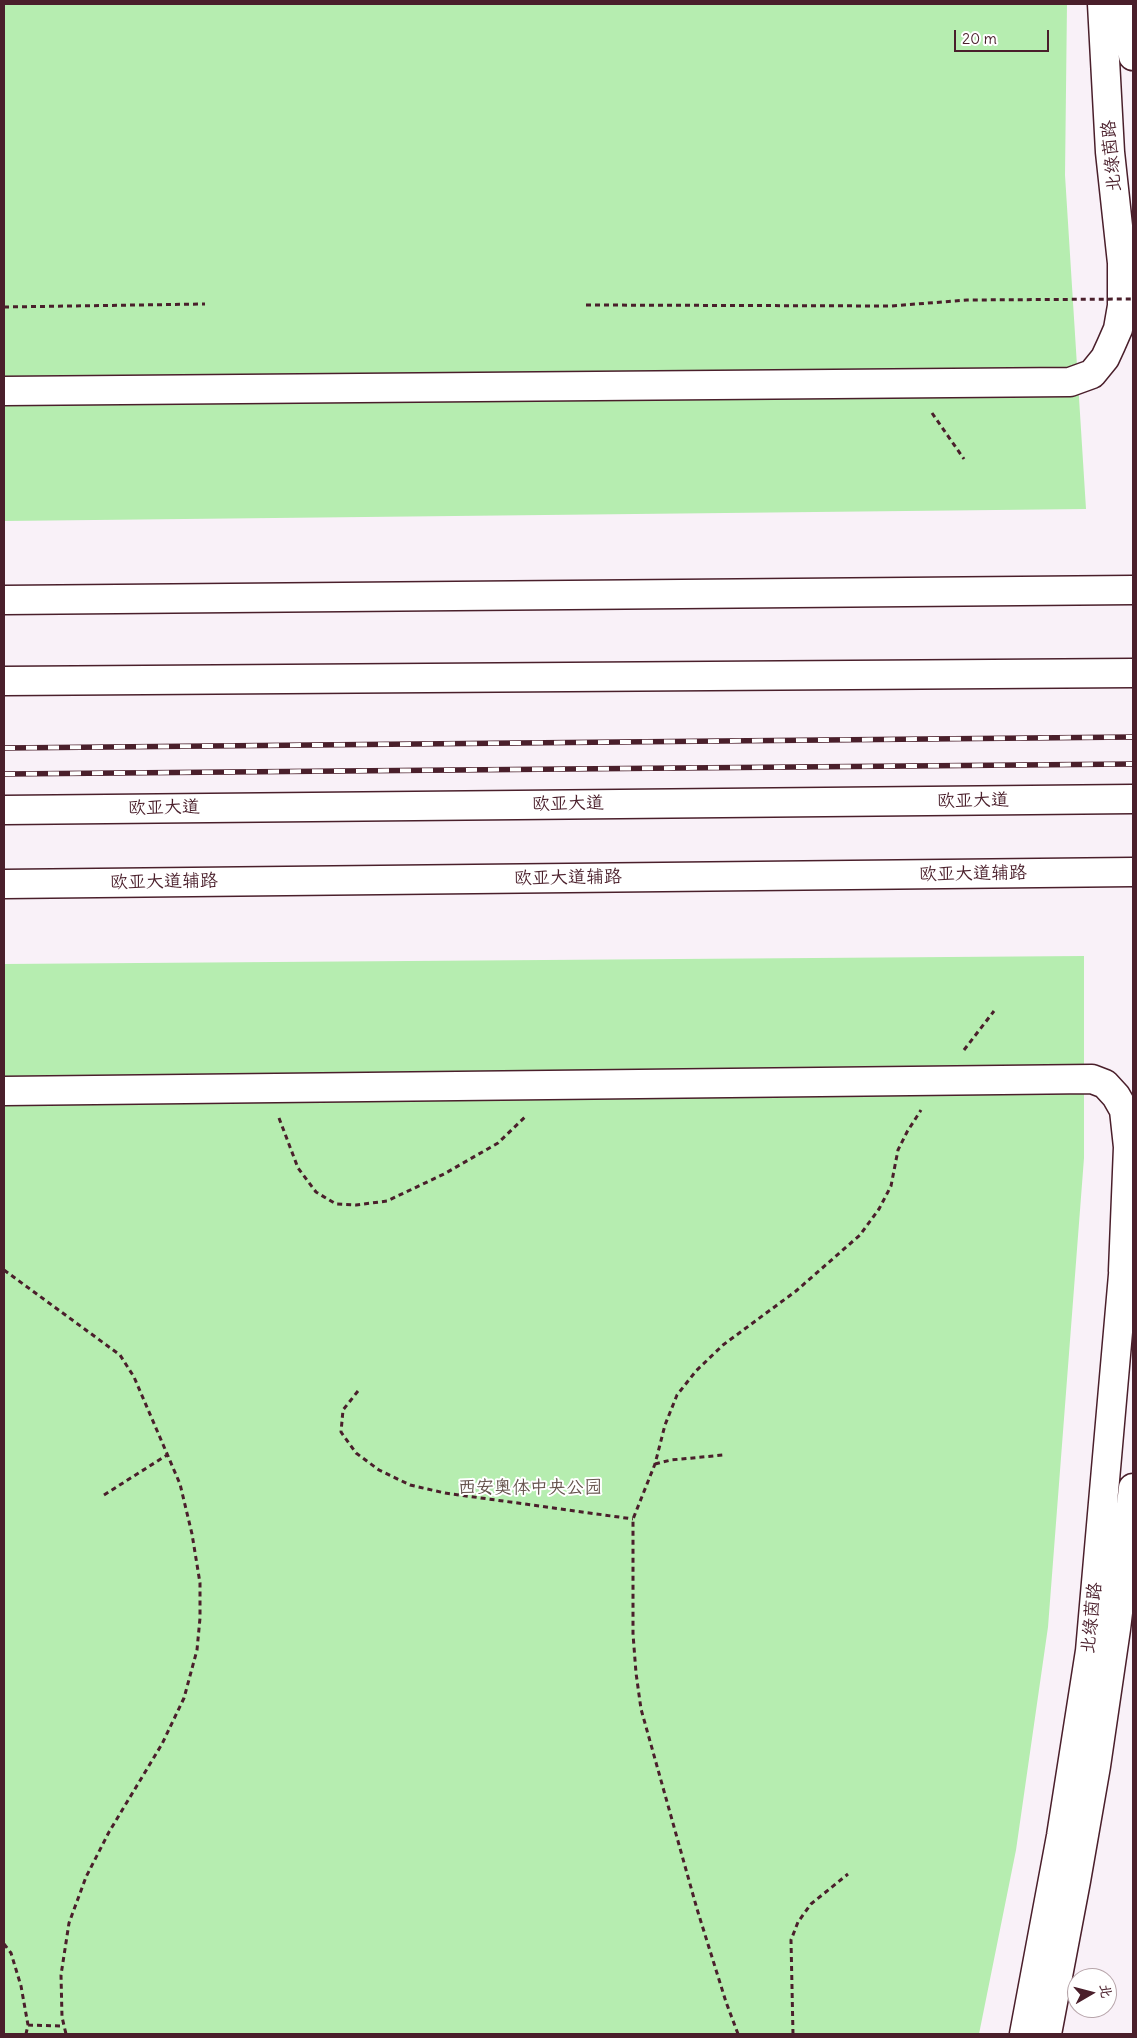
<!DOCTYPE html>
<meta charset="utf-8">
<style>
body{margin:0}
#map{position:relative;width:1137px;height:2038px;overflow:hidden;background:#f9f1f8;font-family:Delius,"LXGW WenKai TC",sans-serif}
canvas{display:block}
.frame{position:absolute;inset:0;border:5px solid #4a1f2b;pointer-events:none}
.north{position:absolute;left:1067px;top:1968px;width:50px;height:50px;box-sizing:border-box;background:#fff;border:1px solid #b7a5aa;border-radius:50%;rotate:82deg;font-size:14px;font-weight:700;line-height:20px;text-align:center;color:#4a1f2b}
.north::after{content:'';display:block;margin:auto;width:18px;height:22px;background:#4a1f2b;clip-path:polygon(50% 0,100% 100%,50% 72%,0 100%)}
.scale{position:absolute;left:954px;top:30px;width:95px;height:22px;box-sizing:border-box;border:2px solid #4a1f2b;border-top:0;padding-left:6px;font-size:15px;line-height:18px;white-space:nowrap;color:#4a1f2b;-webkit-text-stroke:4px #fff;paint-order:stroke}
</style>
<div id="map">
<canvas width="1137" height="2038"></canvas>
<div class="frame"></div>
<div class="north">北</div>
<div class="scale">20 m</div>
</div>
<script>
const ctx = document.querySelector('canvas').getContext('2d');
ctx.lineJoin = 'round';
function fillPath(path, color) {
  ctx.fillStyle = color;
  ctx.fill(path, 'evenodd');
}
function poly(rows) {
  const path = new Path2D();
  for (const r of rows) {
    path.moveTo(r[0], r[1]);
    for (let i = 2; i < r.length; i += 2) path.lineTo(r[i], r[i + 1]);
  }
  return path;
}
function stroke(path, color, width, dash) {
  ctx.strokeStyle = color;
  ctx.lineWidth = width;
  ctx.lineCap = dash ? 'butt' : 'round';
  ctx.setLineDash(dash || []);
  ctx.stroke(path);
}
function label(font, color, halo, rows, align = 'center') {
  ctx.font = font + ' Delius,"LXGW WenKai TC",sans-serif';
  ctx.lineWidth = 4;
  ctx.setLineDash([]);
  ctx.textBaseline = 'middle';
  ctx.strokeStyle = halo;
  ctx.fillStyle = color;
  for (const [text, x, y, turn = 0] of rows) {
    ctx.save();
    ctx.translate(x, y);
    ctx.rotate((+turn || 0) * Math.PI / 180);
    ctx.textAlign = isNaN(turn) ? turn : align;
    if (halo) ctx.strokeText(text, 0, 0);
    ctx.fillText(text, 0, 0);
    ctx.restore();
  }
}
const green = poly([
 [4,4,1067,4,1065,175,1086,509,4,521],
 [1084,956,1084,1158,1048,1627,1016,1850,979,2034,4,2034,4,964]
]);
const path = poly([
 [4,307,205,304],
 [932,413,964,459],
 [964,1050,994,1011],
 [279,1118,298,1168,316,1192,336,1204,356,1205,387,1201,444,1174,498,1143,527,1115],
 [4,1270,120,1355,134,1377,180,1484,192,1534,200,1583,200,1618,197,1650,184,1698,162,1744,109,1832,86,1877,69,1923,61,1975,62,2017,66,2034],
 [358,1391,343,1410,341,1432,356,1453,379,1470,410,1485,445,1493,633,1519],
 [655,1464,671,1460,723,1455],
 [104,1495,167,1455],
 [4,1944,11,1953,21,1986,28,2025,26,2034],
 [28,2025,64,2026],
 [738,2034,726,2002,697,1909,641,1709,636,1673,633,1634,633,1519,655,1464,665,1425,677,1395,696,1371,723,1345,796,1291,860,1235,879,1209,891,1186,898,1150,907,1132,921,1110],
 [793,2034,791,1940,798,1922,811,1904,848,1874]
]);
const secondary = poly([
 [1102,4,1110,152,1122,263,1126,281],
 [1127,4,1133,56],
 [4,391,1070,382,1092,374,1105,358,1111,345,1118,329,1122,306,1122,263],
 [4,600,1133,590],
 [4,884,1133,872],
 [4,1091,1092,1079,1105,1084,1116,1096,1124,1110,1128,1147,1123,1271],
 [1024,2034,1061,1836,1090,1651,1125,1252],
 [1047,2034,1076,1881,1096,1766,1116,1629,1133,1488]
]);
const primary = poly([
 [4,681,1133,673],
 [4,810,1133,799]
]);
const rail = poly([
 [4,748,1133,737],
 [4,774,1133,764]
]);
const pathBridge = poly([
 [586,305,891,306,967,300,1133,299]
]);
const streetNames = [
 ["北绿茵路",1112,156,-95],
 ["欧亚大道",973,801,-1],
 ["欧亚大道",568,804,-1],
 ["欧亚大道",164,808,-1],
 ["欧亚大道辅路",973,874,-1],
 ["欧亚大道辅路",568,878,-1],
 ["欧亚大道辅路",164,882,-1],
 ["北绿茵路",1092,1618,-84]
];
const parkNames = [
 ["西安奥体中央公园",530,1488]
];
fillPath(green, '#b6edb0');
stroke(secondary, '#4a1f2b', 31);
stroke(primary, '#4a1f2b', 31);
stroke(path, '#4a1f2b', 3, [5, 4]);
stroke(secondary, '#fff', 28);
stroke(primary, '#fff', 28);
stroke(rail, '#4a1f2b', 5.5);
stroke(rail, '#fff', 4, [11]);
stroke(pathBridge, '#4a1f2b', 3, [5, 4]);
label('18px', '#4a1f2b', '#fff', streetNames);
label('18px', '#65524c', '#fff', parkNames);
</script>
